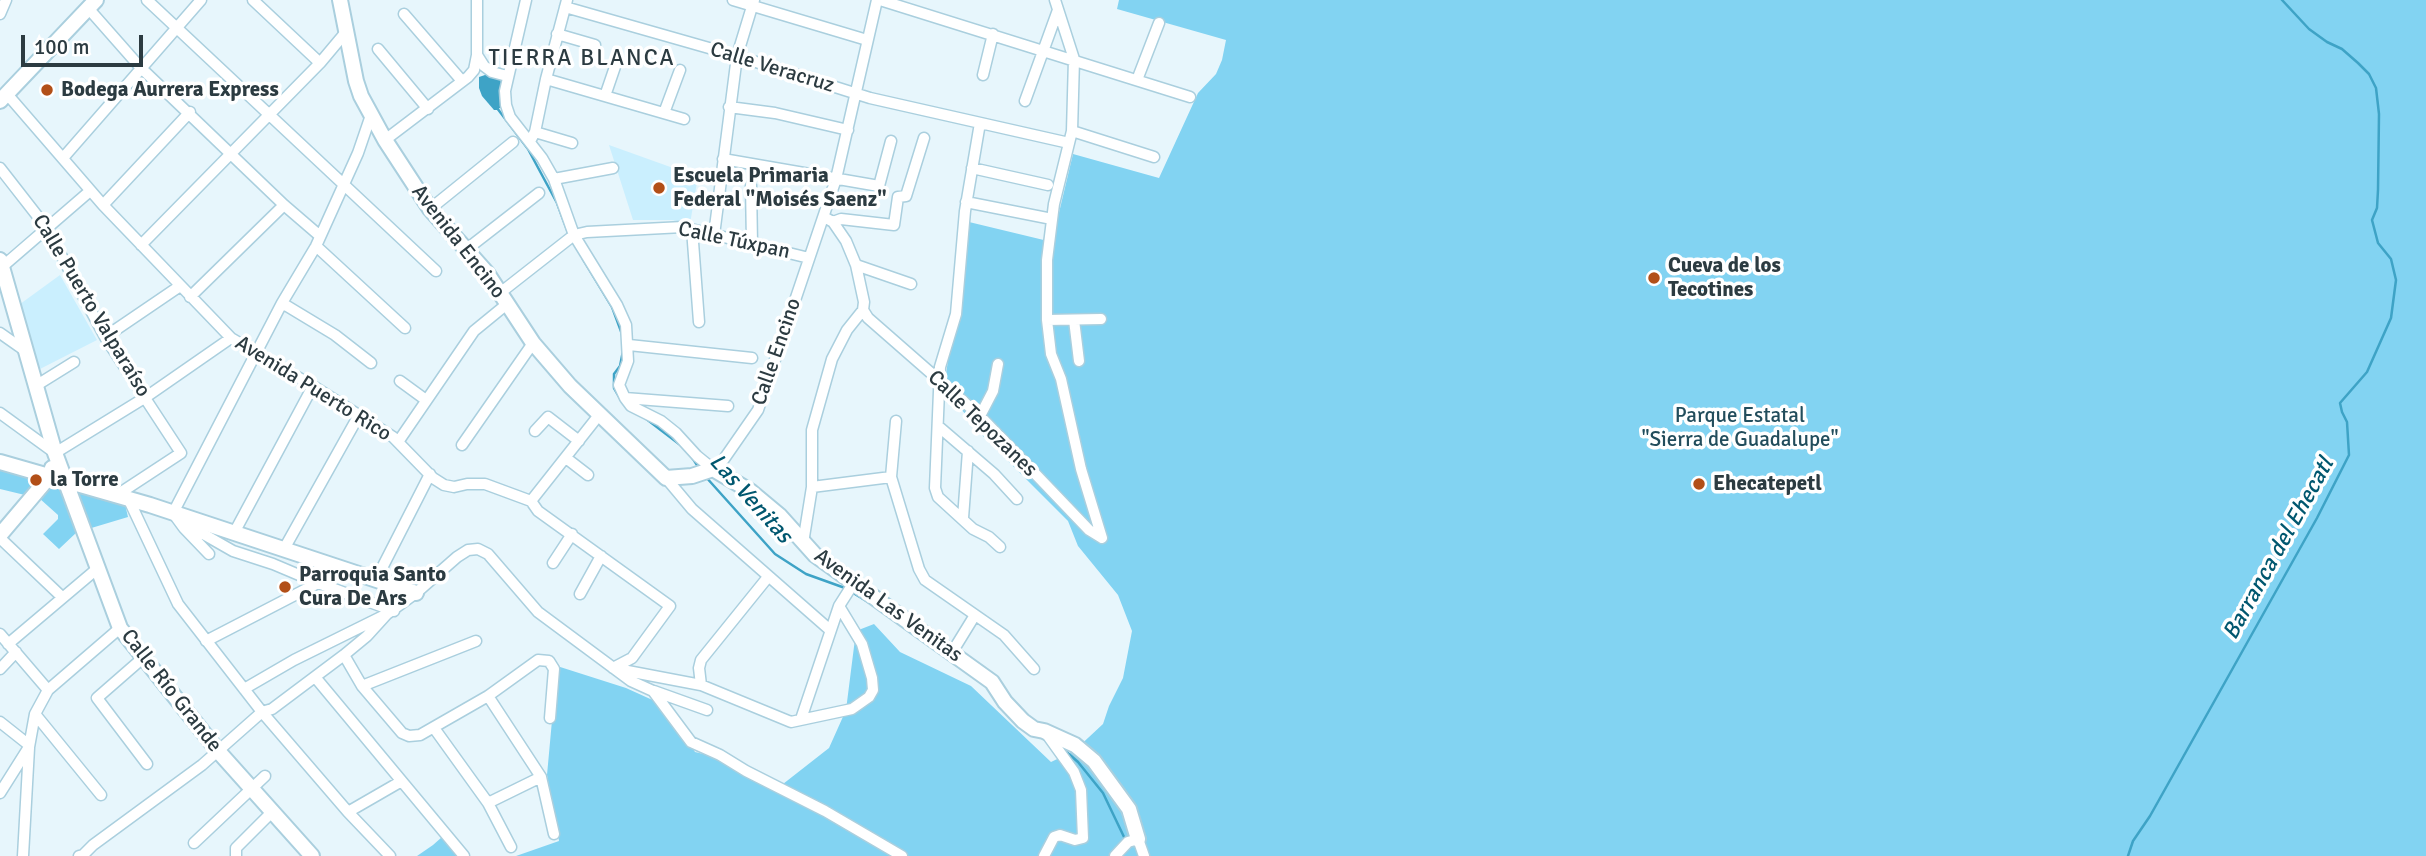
<!DOCTYPE html>
<meta charset="utf-8">
<style>
body{margin:0}
#map{position:relative;width:2426px;height:856px;overflow:hidden;background:#e7f6fc;font-family:Signika,sans-serif}
canvas{display:block}
.scale{position:absolute;left:21px;top:35px;width:122px;height:32px;box-sizing:border-box;border:4px solid #2c3b41;border-top:0;padding-left:9px;font-size:21px;line-height:24px;white-space:nowrap;color:#2c3b41;-webkit-text-stroke:5px #fff;paint-order:stroke}
</style>
<div id="map">
<canvas width="2426" height="856"></canvas>
<div class="scale">100 m</div>
</div>
<script>
const ctx = document.querySelector('canvas').getContext('2d');
ctx.lineJoin = 'round';
function fillPath(path, color) {
  ctx.fillStyle = color;
  ctx.fill(path, 'evenodd');
}
function poly(rows) {
  const path = new Path2D();
  for (const r of rows) {
    path.moveTo(r[0], r[1]);
    for (let i = 2; i < r.length; i += 2) path.lineTo(r[i], r[i + 1]);
  }
  return path;
}
function stroke(path, color, width, dash) {
  ctx.strokeStyle = color;
  ctx.lineWidth = width;
  ctx.lineCap = dash ? 'butt' : 'round';
  ctx.setLineDash(dash || []);
  ctx.stroke(path);
}
function label(font, color, halo, rows, align = 'center') {
  ctx.font = font + ' Signika,sans-serif';
  ctx.lineWidth = 7;
  ctx.setLineDash([]);
  ctx.textBaseline = 'middle';
  ctx.strokeStyle = halo;
  ctx.fillStyle = color;
  for (const [text, x, y, turn = 0] of rows) {
    ctx.save();
    ctx.translate(x, y);
    ctx.rotate((+turn || 0) * Math.PI / 180);
    ctx.textAlign = isNaN(turn) ? turn : align;
    if (halo) ctx.strokeText(text, 0, 0);
    ctx.fillText(text, 0, 0);
    ctx.restore();
  }
}
const built = poly([
 [609,145,676,169,676,176,698,176,690,224,672,220,633,220],
 [60,275,97,340,36,371,16,307]
]);
const green = poly([
 [1119,0,2426,0,2426,856,516,856,559,841,547,775,557,666,626,688,668,707,695,752,708,755,765,785,783,784,829,748,846,710,856,631,874,624,900,652,971,686,1051,762,1074,751,1103,724,1109,706,1123,678,1132,631,1118,595,1078,546,1068,521,980,433,944,387,969,222,1052,242,1073,154,1159,178,1198,93,1216,74,1222,60,1226,40,1117,9],
 [0,465,42,476,29,496,0,489],
 [52,483,59,484,77,532,59,549,43,534,58,519,58,515,39,498],
 [78,490,124,500,128,517,88,529],
 [442,837,460,856,417,856,433,845]
]);
const water = poly([
 [488,74,499,78,501,82,501,107,497,110,494,110,482,96,479,88,479,77]
]);
const stream = poly([
 [497,108,528,149,557,203,569,235],
 [583,259,612,307,622,334],
 [621,400,614,388,614,374,620,366,623,351],
 [645,418,679,444],
 [691,456,699,468],
 [705,476,775,554,806,574,845,588,868,602],
 [1062,748,1078,762,1103,793,1125,839],
 [2128,856,2133,841,2150,816,2317,518,2349,455,2347,422,2342,412,2340,403,2367,372,2391,318,2396,280,2391,259,2378,243,2372,220,2377,208,2378,190,2379,114,2376,88,2369,74,2358,63,2342,49,2327,42,2309,29,2282,0]
]);
const street = poly([
 [147,0,436,271],
 [253,0,320,63],
 [477,0,477,55,484,66,492,72,507,76],
 [526,0,505,91,506,105,510,117,542,158,554,179,574,235,617,305,626,325,628,361,619,385,625,398,631,406,661,421,676,433,697,456,713,469,724,459,758,410,836,179,877,0],
 [733,0,867,40],
 [880,0,1190,97],
 [1055,0,1074,59,1072,131,1054,204,1047,260,1047,320,1051,354,1061,379,1081,469,1102,538],
 [565,7,737,56,870,98,1069,143],
 [88,8,140,67,284,205,320,236],
 [0,14,6,0],
 [404,14,462,81],
 [557,34,595,45],
 [378,49,428,109],
 [983,75,993,34],
 [546,79,684,119],
 [1137,80,1159,23],
 [7,94,103,205,231,338,313,386,393,437,433,478,444,485,454,487,467,484,485,484,531,501,538,511,670,606,632,658,613,668],
 [605,96,618,58],
 [1025,101,1058,10],
 [729,107,775,113,848,130],
 [664,113,680,70],
 [371,115,358,153,316,246,282,303,173,513,184,528,191,527,233,551,273,564,318,583,394,611],
 [980,123,965,211,956,314,940,367,935,488,938,497,973,529,989,537,1000,547],
 [1072,131,1154,157],
 [535,132,572,143],
 [385,140,468,77,474,70,477,55],
 [530,141,535,132,546,79,567,0],
 [63,158,201,0],
 [723,159,879,186,891,141],
 [0,168,46,227,105,337,181,453,117,495],
 [972,168,1048,185],
 [554,179,613,168],
 [751,185,752,244],
 [966,202,1052,219],
 [103,205,190,112],
 [430,209,513,142],
 [833,222,841,219,894,225,898,197,906,196,924,138],
 [692,229,699,322],
 [714,235,737,56,754,0],
 [141,245,320,63,346,32],
 [316,246,405,328],
 [467,249,539,193],
 [856,265,911,284],
 [2,267,90,191],
 [500,293,574,235,587,232,683,227,809,258],
 [190,297,284,205],
 [282,303,335,335,371,363],
 [863,310,868,318,980,416,1089,530,1102,538],
 [1047,320,1101,319],
 [1074,320,1079,361],
 [0,333,27,352],
 [105,337,180,286],
 [629,345,752,358],
 [400,381,426,400],
 [37,385,74,362],
 [625,398,728,406],
 [0,413,55,453,146,397,231,338],
 [980,416,993,391,998,364],
 [896,421,891,477,919,569,925,580,1004,635,1034,669],
 [938,426,994,474,1017,499],
 [535,431,548,417,579,441],
 [398,442,474,331,507,304],
 [462,445,533,343],
 [566,458,588,475],
 [666,478,692,509,830,630],
 [812,487,891,477],
 [128,498,178,604,262,712,348,812,390,856],
 [531,501,599,415],
 [963,518,968,451],
 [184,528,209,554],
 [234,533,313,386],
 [0,538,62,597],
 [803,543,812,487,812,430,832,359,847,330,863,310,864,302,856,265,846,241,833,222,824,217],
 [284,549,359,415],
 [553,563,572,534],
 [383,566,430,474],
 [580,594,601,556],
 [0,634,48,690],
 [206,641,318,583],
 [8,644,98,568],
 [951,654,975,615],
 [344,655,362,686,402,733,409,736,420,735,488,696,538,660,549,661,554,669,550,718],
 [144,657,97,698,147,764],
 [0,669,16,652],
 [617,669,701,685,791,722,852,709,869,697,873,690,872,678,862,644,839,606],
 [315,677,464,856],
 [701,685,699,668,701,660,768,577],
 [362,686,476,641],
 [244,689,294,660,383,616],
 [654,691,707,710],
 [488,696,541,777,554,834],
 [35,714,101,795],
 [801,719,839,606,853,584],
 [0,722,29,745],
 [434,728,488,803,511,847],
 [0,793,29,747,35,714,48,690,120,628],
 [488,803,541,777],
 [348,812,400,782],
 [194,843,265,776],
 [23,856,29,748],
 [79,856,83,855,93,845,202,765,262,712,272,709,344,655,367,636,387,614,416,593,457,557,468,550,478,549,488,554,538,612,631,681,653,691,691,742,720,755,746,771,825,811,902,856],
 [236,856,236,848,271,813],
 [1044,856,1054,837,1060,835,1075,840,1083,838,1081,790,1074,772,1046,733],
 [1115,856,1128,842,1138,839,1144,856]
]);
const secondary = poly([
 [340,0,356,81,361,96,385,140,430,209,487,273,533,343,570,386,666,478,692,476,713,469,750,491,780,516,815,555,992,682,1005,702,1023,721,1034,729,1044,731,1075,745,1094,761,1129,809,1138,839],
 [0,101,96,0],
 [0,260,55,453,120,628,218,751,312,856],
 [0,462,150,505,416,593],
 [0,535,50,476,52,468]
]);
const markers = [
 [47,90,7,"#b24f18"],
 [659,188,7,"#b24f18"],
 [1654,278,7,"#b24f18"],
 [36,480,7,"#b24f18"],
 [1699,484,7,"#b24f18"],
 [285,587,7,"#b24f18"]
];
const streetNames = [
 ["Calle Veracruz",772,68,17],
 ["Calle Túxpan",734,241,12],
 ["Avenida Encino",458,242,52],
 ["Calle Puerto Valparaíso",91,306,59],
 ["Calle Encino",777,352,-71],
 ["Avenida Puerto Rico",313,389,32],
 ["Calle Tepozanes",982,424,44],
 ["Avenida Las Venitas",888,606,36],
 ["Calle Río Grande",171,691,52]
];
const poiNames = [
 ["Bodega Aurrera Express",61,90],
 ["Escuela Primaria",673,176],
 ["Federal \"Moisés Saenz\"",673,200],
 ["Cueva de los",1668,266],
 ["Tecotines",1668,290],
 ["la Torre",50,480],
 ["Ehecatepetl",1713,484],
 ["Parroquia Santo",299,575],
 ["Cura De Ars",299,599]
];
const parkNames = [
 ["Parque Estatal",1740,416],
 ["\"Sierra de Guadalupe\"",1740,440]
];
const neighbourhoodNames = [
 ["TIERRA BLANCA",582,59]
];
const waterNames = [
 ["Las Venitas",750,499,48],
 ["Barranca del Ehecatl",2279,549,-61]
];
fillPath(built, '#caeffe');
fillPath(green, '#82d3f2');
fillPath(water, '#3ea3c6');
stroke(stream, '#3ea3c6', 2.5);
stroke(street, '#aacfde', 13);
stroke(secondary, '#aacfde', 18);
stroke(street, '#fff', 10);
stroke(secondary, '#fff', 14);
for (const [x, y, r, color] of markers) {
  const dot = new Path2D();
  dot.arc(x, y, r, 0, 2 * Math.PI);
  ctx.fillStyle = color;
  ctx.fill(dot);
  stroke(dot, '#fff', 2.5);
}
label('21px', '#2c3b41', '#fff', streetNames);
label('bold 21px', '#2c3b41', '#fff', poiNames, 'left');
label('21px', '#224d5c', '#fff', parkNames);
ctx.letterSpacing = '2px';
label('23px', '#2c3b41', '#fff', neighbourhoodNames);
ctx.letterSpacing = '0px';
label('italic 23px', '#00576f', '#fff', waterNames);
</script>
